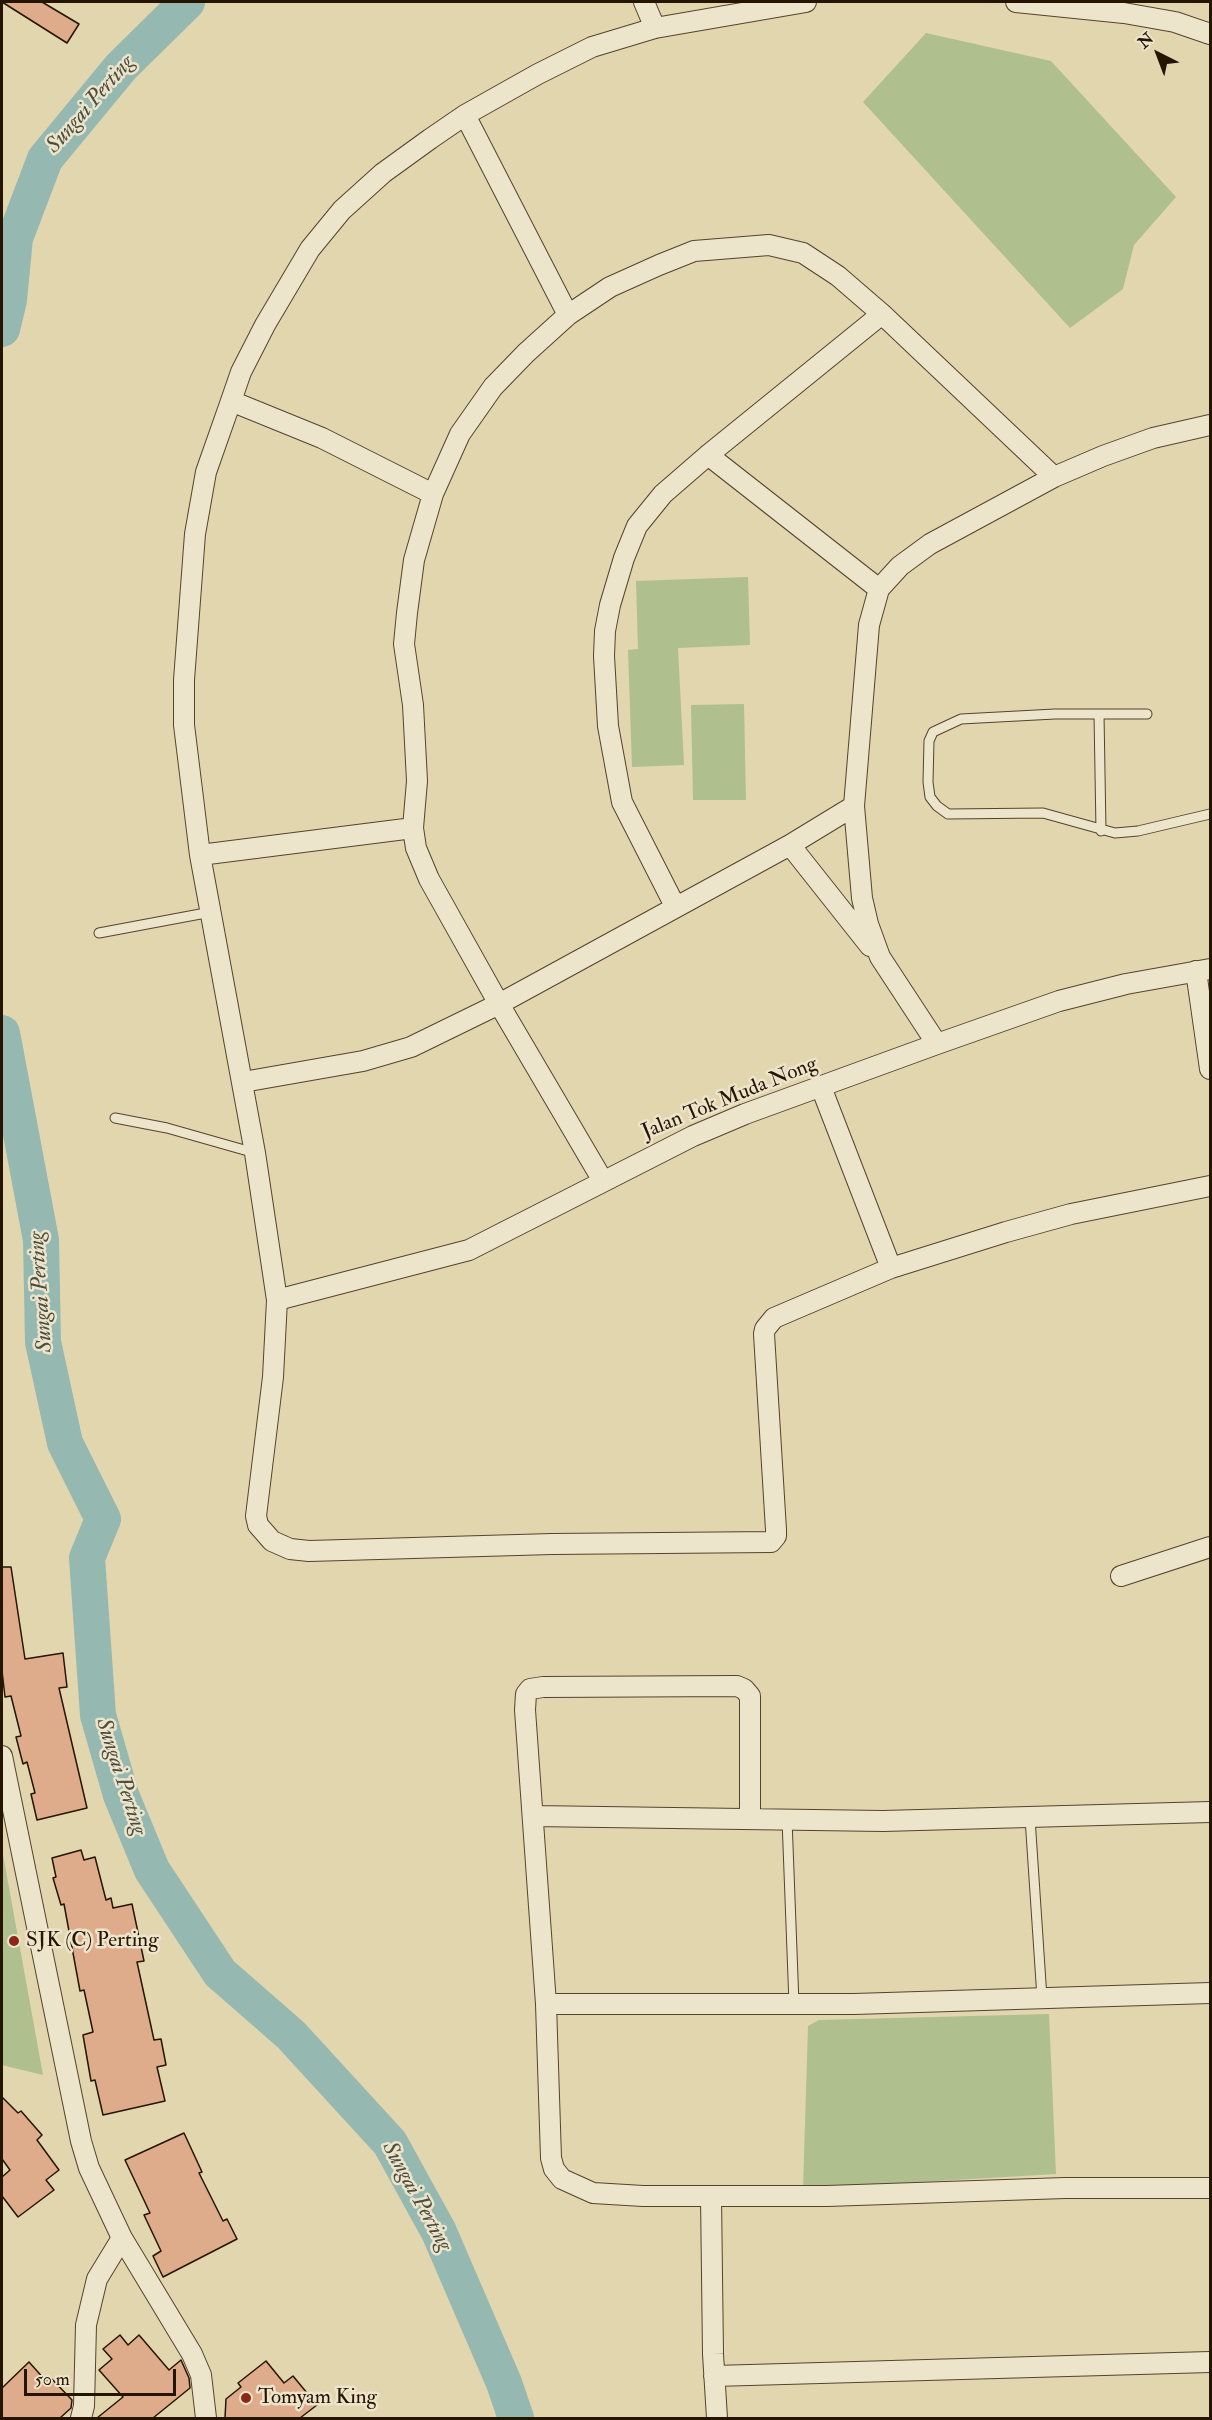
<!DOCTYPE html>
<style>
body{margin:0}
#map{position:relative;width:1212px;height:2420px;overflow:hidden;background:#e2d6af;font-family:"IM FELL Double Pica",serif}
canvas{display:block}
.frame{position:absolute;inset:0;border:3px solid #251400;pointer-events:none}
.north{position:absolute;left:1128px;top:24px;width:60px;height:60px;-webkit-text-stroke:4px #ece4cb;paint-order:stroke;rotate:318deg;font-size:16px;font-weight:700;line-height:24px;text-align:center;color:#251400}
.north::after{content:'';display:block;margin:auto;width:21px;height:27px;background:#251400;clip-path:polygon(50% 0,100% 100%,50% 72%,0 100%)}
.scale{position:absolute;left:24px;top:2369px;width:152px;height:27px;box-sizing:border-box;border:3px solid #251400;border-top:0;padding-left:8px;font-size:18px;line-height:21px;white-space:nowrap;color:#251400;-webkit-text-stroke:4px #ece4cb;paint-order:stroke}
</style>
<div id="map">
<canvas width="1212" height="2420"></canvas>
<div class="frame"></div>
<div class="north">N</div>
<div class="scale">50 m</div>
</div>
<script>
const ctx = document.querySelector('canvas').getContext('2d');
ctx.lineJoin = 'round';
function fillPath(path, color) {
  ctx.fillStyle = color;
  ctx.fill(path, 'evenodd');
}
function poly(rows) {
  const path = new Path2D();
  for (const r of rows) {
    path.moveTo(r[0], r[1]);
    for (let i = 2; i < r.length; i += 2) path.lineTo(r[i], r[i + 1]);
  }
  return path;
}
function stroke(path, color, width, dash) {
  ctx.strokeStyle = color;
  ctx.lineWidth = width;
  ctx.lineCap = dash ? 'butt' : 'round';
  ctx.setLineDash(dash || []);
  ctx.stroke(path);
}
function label(font, color, halo, rows, align = 'center') {
  ctx.font = font + ' "IM FELL Double Pica",serif';
  ctx.lineWidth = 5;
  ctx.setLineDash([]);
  ctx.textBaseline = 'middle';
  ctx.strokeStyle = halo;
  ctx.fillStyle = color;
  for (const [text, x, y, turn = 0] of rows) {
    ctx.save();
    ctx.translate(x, y);
    ctx.rotate((+turn || 0) * Math.PI / 180);
    ctx.textAlign = isNaN(turn) ? turn : align;
    if (halo) ctx.strokeText(text, 0, 0);
    ctx.fillText(text, 0, 0);
    ctx.restore();
  }
}
const green = poly([
 [926,33,1051,61,1176,197,1134,245,1123,289,1070,328,863,102],
 [748,577,750,645,678,648,684,765,632,767,628,650,638,649,636,581],
 [744,704,746,800,693,800,691,705],
 [2,1849,43,2075,2,2065],
 [1049,2014,1056,2174,803,2189,808,2026,819,2020]
]);
const river = poly([
 [2,329,9,300,15,238,45,159,121,67,187,2],
 [2,1033,41,1240,43,1342,65,1443,103,1519,87,1558,98,1715,121,1795,152,1870,220,1973,291,2035,390,2143,439,2232,504,2383,516,2418]
]);
const building = poly([
 [2,2,42,2,79,24,67,43,2,2],
 [2,1567,11,1567,25,1659,63,1653,67,1687,59,1688,87,1808,37,1820,31,1794,35,1793,27,1762,23,1764,16,1737,21,1736,11,1696,5,1697,2,1671,2,1567],
 [81,1850,84,1860,95,1857,106,1900,111,1898,113,1908,132,1904,144,1961,137,1962,154,2040,161,2039,166,2065,157,2067,165,2101,103,2115,95,2080,91,2081,83,2035,93,2032,84,1990,80,1991,64,1904,61,1905,53,1878,56,1877,52,1858,81,1850],
 [2,2097,18,2113,21,2111,42,2135,37,2140,59,2170,46,2180,54,2190,18,2217,2,2196,2,2177,10,2170,2,2159,2,2097],
 [184,2133,202,2172,199,2173,223,2221,227,2219,237,2239,163,2277,153,2256,161,2251,144,2215,150,2213,125,2160,184,2133],
 [120,2335,128,2345,139,2335,169,2370,181,2360,189,2378,190,2388,153,2418,97,2418,123,2397,99,2370,112,2359,103,2349,120,2335],
 [266,2361,284,2383,293,2376,317,2405,300,2418,225,2418,226,2399,241,2387,238,2383,266,2361],
 [29,2362,46,2381,50,2377,72,2400,71,2408,60,2418,2,2418,2,2388,29,2362]
]);
const service = poly([
 [1099,714,1101,831],
 [1147,714,1055,714,961,719,933,732,929,741,928,782,930,797,937,806,948,814,1043,813,1115,833,1138,831,1210,814],
 [99,933,211,912],
 [115,1118,167,1128,255,1153],
 [1030,1818,1042,1998],
 [787,1819,794,2004]
]);
const minor = poly([
 [644,2,655,28],
 [806,2,655,28,592,47,538,74,465,115,430,139,383,173,342,210,310,249,265,325,241,372,231,401,206,472,195,534,184,680,184,725,200,855,255,1153,277,1300,273,1377,256,1516,258,1525,272,1541,290,1549,309,1551,552,1544,771,1542,776,1536,776,1530,764,1334,765,1329,774,1318,891,1268,1006,1232,1071,1214,1210,1186],
 [1016,2,1124,13,1175,22,1210,34],
 [465,115,568,315],
 [231,401,322,438,433,494],
 [708,455,879,589],
 [790,845,870,946],
 [200,855,413,828],
 [675,906,622,802,608,726,604,656,605,631,610,605,624,558,637,526,663,494,708,455,882,314],
 [1196,971,1210,1069],
 [937,1044,880,957,868,924,862,898,854,806,869,625,879,589,900,566,930,544,1054,477,1103,456,1153,438,1210,425],
 [243,1082,363,1061,411,1047,499,1004,790,845,854,806],
 [821,1087,891,1268],
 [603,1181,499,1004,429,879,416,848,413,828,417,781,413,705,404,644,407,613,414,560,433,494,460,434,493,387,526,353,568,315,610,287,659,265,694,251,769,245,803,253,838,276,882,314,1054,477],
 [277,1300,469,1250,693,1136,745,1114,937,1044,1059,1001,1126,984,1210,969],
 [1121,1576,1210,1547],
 [2,1756,81,2141,89,2168,122,2238,192,2354,201,2375,206,2418],
 [533,1816,883,1821,1210,1812],
 [750,1819,750,1696,744,1689,737,1686,543,1687,530,1689,526,1694,525,1710,546,2004,551,2158,554,2169,562,2179,593,2193,643,2196,827,2196,1065,2188,1210,2188],
 [546,2004,854,2004,1210,1993],
 [711,2196,713,2354,717,2418],
 [714,2376,1210,2362],
 [81,2418,84,2406,86,2325,97,2279,122,2238]
]);
const markers = [
 [14,1941,6,"#8f2418"],
 [246,2398,6,"#8f2418"]
];
const streetNames = [
 ["Jalan Tok Muda Nong",730,1099,-22]
];
const poiNames = [
 ["SJK (C) Perting",26,1941],
 ["Tomyam King",258,2398]
];
const waterNames = [
 ["Sungai Perting",91,105,-49],
 ["Sungai Perting",42,1292,-94],
 ["Sungai Perting",120,1777,72],
 ["Sungai Perting",416,2197,61]
];
fillPath(green, '#afbf8e');
stroke(river, '#95b8b1', 36);
fillPath(building, '#deac8b');
stroke(building, '#251400', 1.5);
stroke(service, '#54442c', 11);
stroke(minor, '#54442c', 22);
stroke(service, '#ece4cb', 9);
stroke(minor, '#ece4cb', 20);
for (const [x, y, r, color] of markers) {
  const dot = new Path2D();
  dot.arc(x, y, r, 0, 2 * Math.PI);
  ctx.fillStyle = color;
  ctx.fill(dot);
  stroke(dot, '#ece4cb', 2);
}
label('21px', '#251400', '#ece4cb', streetNames);
label('21px', '#251400', '#ece4cb', poiNames, 'left');
label('italic 22px', '#4c4d3e', '#ece4cb', waterNames);
</script>
